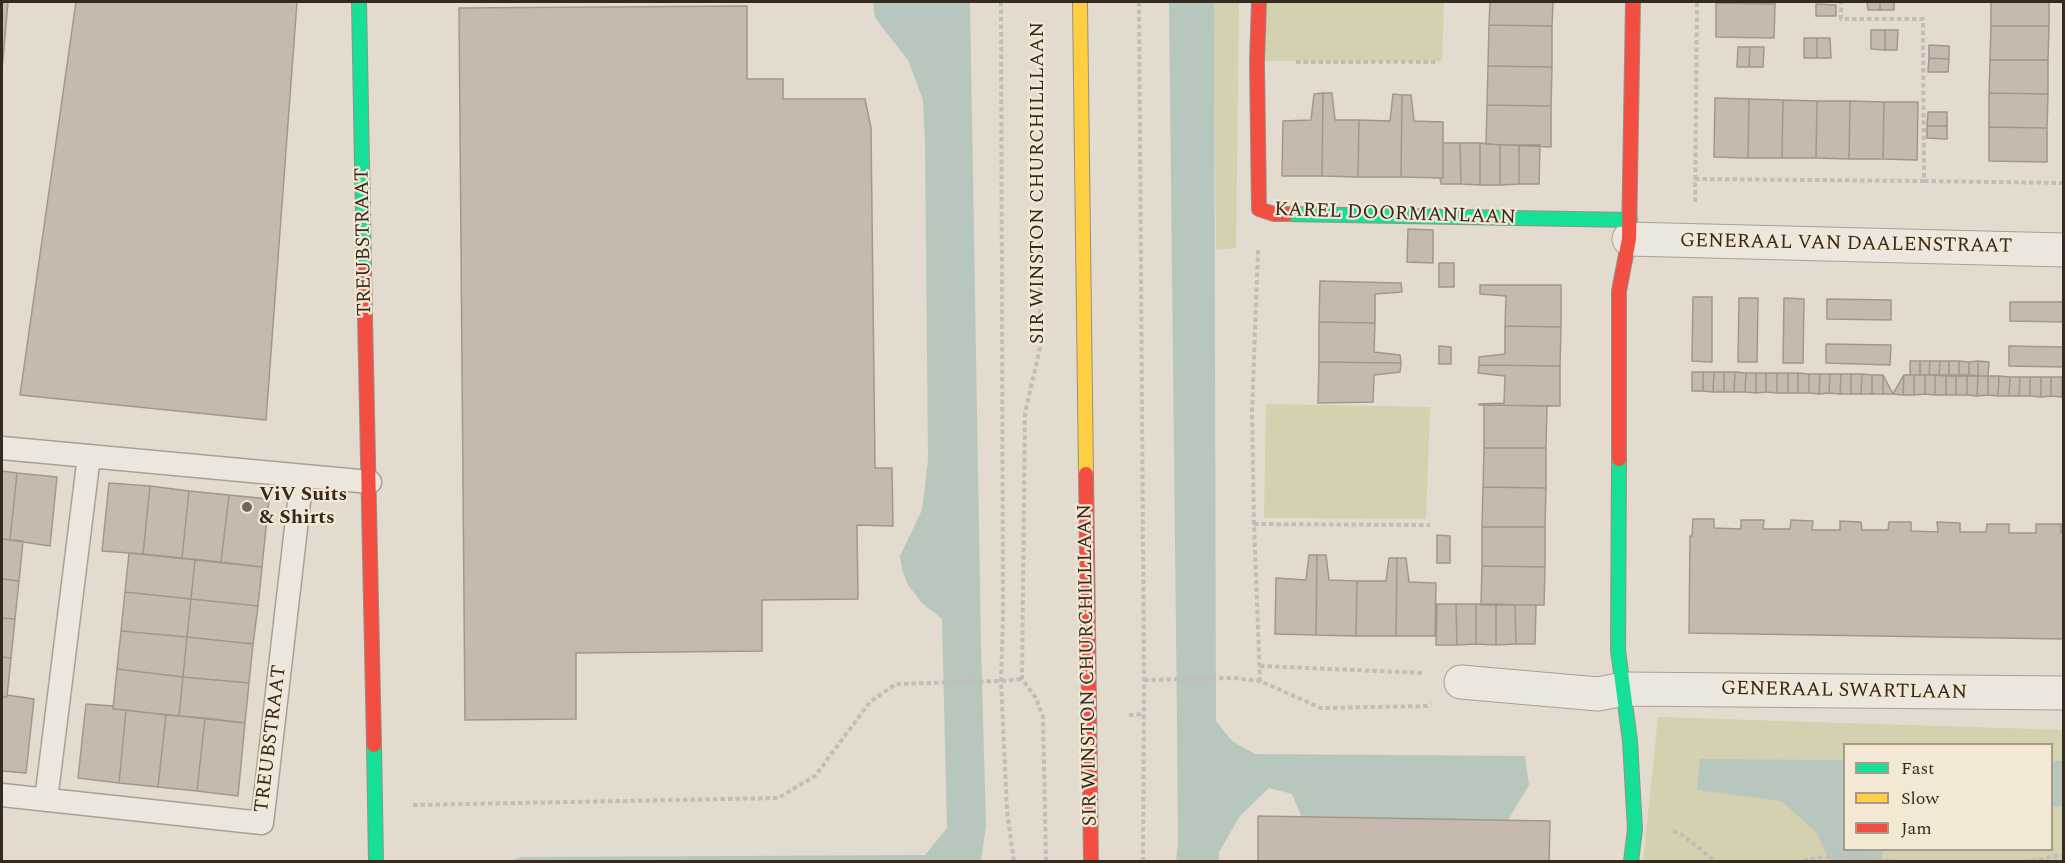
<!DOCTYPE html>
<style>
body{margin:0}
#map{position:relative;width:2065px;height:863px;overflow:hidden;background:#e3dbcd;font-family:Spectral,serif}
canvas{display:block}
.frame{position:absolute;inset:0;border:3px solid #36291f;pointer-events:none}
.legend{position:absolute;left:1843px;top:743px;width:210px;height:108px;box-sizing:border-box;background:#f3e8d4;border:2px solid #a79c8c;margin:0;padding:8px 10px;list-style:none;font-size:18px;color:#36291f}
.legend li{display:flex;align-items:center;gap:12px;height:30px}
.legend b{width:30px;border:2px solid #a79c8c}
</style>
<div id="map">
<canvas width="2065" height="863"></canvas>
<div class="frame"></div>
<ul class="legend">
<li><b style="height:8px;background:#16e098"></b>Fast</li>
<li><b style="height:8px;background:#ffcf43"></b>Slow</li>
<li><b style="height:8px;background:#f24e42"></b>Jam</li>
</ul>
</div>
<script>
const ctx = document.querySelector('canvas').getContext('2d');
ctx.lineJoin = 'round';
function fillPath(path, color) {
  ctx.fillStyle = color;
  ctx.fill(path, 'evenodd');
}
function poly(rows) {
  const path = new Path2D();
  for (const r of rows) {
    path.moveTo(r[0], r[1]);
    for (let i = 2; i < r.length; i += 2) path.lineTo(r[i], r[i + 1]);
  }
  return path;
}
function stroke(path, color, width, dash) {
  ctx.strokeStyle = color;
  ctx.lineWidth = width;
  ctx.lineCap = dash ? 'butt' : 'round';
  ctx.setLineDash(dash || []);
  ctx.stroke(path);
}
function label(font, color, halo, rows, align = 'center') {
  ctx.font = font + ' Spectral,serif';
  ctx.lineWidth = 4.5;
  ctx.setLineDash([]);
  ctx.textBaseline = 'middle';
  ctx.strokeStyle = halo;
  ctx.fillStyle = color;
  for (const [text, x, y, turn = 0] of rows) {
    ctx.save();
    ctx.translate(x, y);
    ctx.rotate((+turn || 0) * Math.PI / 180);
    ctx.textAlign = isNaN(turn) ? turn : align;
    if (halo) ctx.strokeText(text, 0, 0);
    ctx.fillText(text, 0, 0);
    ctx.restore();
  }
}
const green = poly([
 [1214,2,1239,2,1236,248,1216,250],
 [1263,2,1444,2,1442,61,1261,61],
 [1266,404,1430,407,1426,519,1264,518],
 [1658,717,2063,730,2063,861,1643,862],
 [1844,744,2052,744,2052,850,1844,850]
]);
const water = poly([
 [873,2,970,2,981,647,986,825,981,861,511,861,520,857,925,855,947,828,942,619,922,603,908,585,902,569,900,556,922,510,928,460,925,142,923,100,908,60,875,18],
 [1169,2,1214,2,1216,721,1232,741,1255,754,1525,756,1529,785,1508,820,1302,818,1292,794,1269,788,1240,816,1219,852,1219,861,1176,861,1178,843,1177,722],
 [1700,759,1844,760,1844,850,1883,850,1882,861,1830,861,1816,832,1781,801,1697,790],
 [2052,761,2063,761,2063,806,2052,807]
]);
const building = poly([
 [2,2,8,2,2,70,2,2],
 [76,2,297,2,266,420,20,395,76,2],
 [1490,2,1553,2,1552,26,1489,25,1490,2],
 [1716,2,1775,2,1775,4,1716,3,1716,2],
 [1867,2,1880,2,1880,10,1868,10,1867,2],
 [1880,2,1894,2,1894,10,1880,10,1880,2],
 [1991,2,2049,2,2049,26,1991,26,1991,2],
 [1716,3,1775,4,1774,38,1716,37,1716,3],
 [1816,4,1836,5,1836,16,1816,16,1816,4],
 [747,6,747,79,783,79,783,99,865,99,871,128,875,468,892,468,893,526,857,525,858,599,762,600,762,651,576,653,576,719,465,720,459,8,747,6],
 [1489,25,1552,26,1552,67,1488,66,1489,25],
 [1991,26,2049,26,2048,60,1990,60,1991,26],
 [1871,30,1885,30,1885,50,1871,49,1871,30],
 [1885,30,1898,30,1897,50,1885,50,1885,30],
 [1804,38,1817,38,1817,58,1804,58,1804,38],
 [1817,38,1830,38,1831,58,1817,58,1817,38],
 [1929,45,1949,46,1949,59,1929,58,1929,45],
 [1738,47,1750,47,1749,67,1737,67,1738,47],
 [1750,47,1764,47,1763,67,1749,67,1750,47],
 [1929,58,1949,59,1948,72,1928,72,1929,58],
 [1990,60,2048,60,2048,94,1989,93,1990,60],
 [1488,66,1552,67,1551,106,1487,105,1488,66],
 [1323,93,1322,176,1282,176,1283,121,1311,120,1314,94,1323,93],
 [1323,93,1332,93,1335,120,1359,120,1358,177,1322,176,1323,93],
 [1989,93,2048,94,2047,128,1989,127,1989,93],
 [1393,94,1402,95,1401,177,1358,177,1359,120,1390,121,1393,94],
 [1402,95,1411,95,1414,121,1443,122,1443,178,1401,177,1402,95],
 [1715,98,1749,99,1748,158,1714,157,1715,98],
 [1749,99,1783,100,1782,158,1748,158,1749,99],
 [1783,100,1817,101,1816,158,1782,158,1783,100],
 [1817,101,1850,101,1849,159,1816,158,1817,101],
 [1850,101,1884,102,1883,159,1849,159,1850,101],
 [1884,102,1918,102,1917,160,1883,159,1884,102],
 [1487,105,1551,106,1551,147,1486,144,1487,105],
 [1928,112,1947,112,1947,126,1927,126,1928,112],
 [1927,126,1947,126,1947,139,1927,138,1927,126],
 [1989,127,2047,128,2047,162,1989,161,1989,127],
 [1443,143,1460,143,1461,184,1441,184,1440,178,1443,178,1443,143],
 [1460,143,1480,143,1480,185,1461,184,1460,143],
 [1480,143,1500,145,1500,185,1480,185,1480,143],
 [1500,145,1519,145,1519,184,1500,185,1500,145],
 [1519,145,1540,145,1539,184,1519,184,1519,145],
 [1408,229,1433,230,1433,263,1407,262,1408,229],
 [1439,263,1454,263,1454,287,1439,287,1439,263],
 [1320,281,1401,283,1402,292,1375,294,1375,323,1319,322,1320,281],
 [1480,285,1561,285,1561,327,1505,326,1506,296,1480,294,1480,285],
 [1693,297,1712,297,1712,362,1692,361,1693,297],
 [1739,298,1758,298,1757,362,1738,362,1739,298],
 [1784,298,1804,299,1803,363,1783,363,1784,298],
 [1827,299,1891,300,1891,320,1827,319,1827,299],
 [2010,302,2064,302,2064,322,2010,321,2010,302],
 [1319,322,1375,323,1374,352,1400,355,1401,363,1319,362,1319,322],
 [1505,326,1561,327,1560,366,1479,365,1479,357,1505,354,1505,326],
 [1826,344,1891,345,1890,365,1826,363,1826,344],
 [1439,346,1451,347,1451,364,1439,364,1439,346],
 [2009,346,2064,347,2064,367,2009,366,2009,346],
 [1910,361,1920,361,1920,375,1910,375,1910,361],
 [1920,361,1930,361,1929,375,1920,375,1920,361],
 [1930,361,1940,361,1939,375,1929,375,1930,361],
 [1940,361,1949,361,1949,375,1939,375,1940,361],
 [1949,361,1959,361,1959,375,1949,375,1949,361],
 [1959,361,1969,362,1969,375,1959,375,1959,361],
 [1978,361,1978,376,1969,375,1969,362,1978,361],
 [1978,361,1989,362,1988,376,1978,376,1978,361],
 [1319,362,1401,363,1400,372,1374,375,1373,402,1318,403,1319,362],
 [1479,365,1560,366,1560,406,1479,405,1479,404,1504,403,1505,376,1478,373,1479,365],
 [1692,372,1703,372,1703,391,1692,391,1692,372],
 [1703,372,1714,372,1713,392,1703,391,1703,372],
 [1714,372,1724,372,1724,392,1713,392,1714,372],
 [1724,372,1735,372,1734,392,1724,392,1724,372],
 [1735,372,1746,373,1745,392,1734,392,1735,372],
 [1746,373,1756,373,1756,393,1745,392,1746,373],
 [1756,373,1766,373,1766,392,1756,393,1756,373],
 [1766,373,1777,373,1777,393,1766,392,1766,373],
 [1777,373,1788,373,1788,393,1777,393,1777,373],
 [1788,373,1798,373,1798,393,1788,393,1788,373],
 [1798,373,1809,374,1809,393,1798,393,1798,373],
 [1809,374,1820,374,1819,394,1809,393,1809,374],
 [1820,374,1830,374,1829,393,1819,394,1820,374],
 [1830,374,1841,374,1840,394,1829,393,1830,374],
 [1841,374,1851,374,1851,394,1840,394,1841,374],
 [1851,374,1862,374,1861,394,1851,394,1851,374],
 [1862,374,1872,375,1872,394,1861,394,1862,374],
 [1872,375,1883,375,1883,394,1872,394,1872,375],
 [1883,375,1893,394,1883,394,1883,375],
 [1904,375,1914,375,1914,395,1903,395,1904,375],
 [1904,375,1903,395,1893,394,1904,375],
 [1914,375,1925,375,1925,394,1914,395,1914,375],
 [1925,375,1935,375,1935,395,1925,394,1925,375],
 [1935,375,1946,376,1946,395,1935,395,1935,375],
 [1946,376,1956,376,1956,395,1946,395,1946,376],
 [1956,376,1967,376,1967,395,1956,395,1956,376],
 [1967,376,1978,376,1977,396,1967,395,1967,376],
 [1978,376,1988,376,1988,395,1977,396,1978,376],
 [1988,376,1999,376,1998,396,1988,395,1988,376],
 [1999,376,2010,377,2009,396,1998,396,1999,376],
 [2010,377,2020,377,2019,396,2009,396,2010,377],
 [2020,377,2030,377,2030,396,2019,396,2020,377],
 [2030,377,2041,377,2041,397,2030,396,2030,377],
 [2041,377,2051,377,2051,396,2041,397,2041,377],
 [2051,377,2062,377,2062,397,2051,396,2051,377],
 [1484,405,1547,406,1546,448,1484,448,1484,405],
 [1484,448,1546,448,1546,488,1483,487,1484,448],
 [2,471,17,473,10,540,2,539,2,471],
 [17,473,57,477,50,546,10,540,17,473],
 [109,483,150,486,143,554,102,551,109,483],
 [150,486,189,491,182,558,143,554,150,486],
 [1483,487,1546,488,1545,527,1482,527,1483,487],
 [189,491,229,495,221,562,182,558,189,491],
 [229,495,269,499,262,567,221,562,229,495],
 [1693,519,1714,519,1714,528,1741,529,1741,520,1764,520,1763,529,1790,529,1791,520,1813,521,1812,530,1840,530,1840,521,1861,522,1862,530,1888,530,1889,522,1911,522,1911,531,1938,532,1937,522,1960,523,1960,532,1986,532,1987,524,2009,524,2009,533,2036,533,2036,524,2061,524,2061,533,2064,533,2064,639,1689,633,1690,536,1692,536,1693,519],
 [1482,527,1545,527,1545,567,1482,566,1482,527],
 [1437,535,1450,536,1450,563,1437,563,1437,535],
 [2,539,23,541,19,581,2,579,2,539],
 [129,553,195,560,191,599,125,592,129,553],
 [1309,555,1317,555,1316,635,1275,634,1276,578,1306,580,1309,555],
 [1317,555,1326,555,1329,580,1357,581,1356,636,1316,635,1317,555],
 [1389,558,1397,558,1396,636,1356,636,1357,581,1386,581,1389,558],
 [1397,558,1406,558,1409,582,1436,583,1435,636,1396,636,1397,558],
 [195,560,262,567,258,606,191,599,195,560],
 [1482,566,1545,567,1544,605,1481,605,1482,566],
 [2,579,19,581,15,619,2,618,2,579],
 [125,592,191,599,187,637,121,631,125,592],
 [191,599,258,606,253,644,187,637,191,599],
 [1437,604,1456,604,1457,645,1436,645,1437,604],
 [1456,604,1476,604,1476,644,1457,645,1456,604],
 [1476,604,1496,604,1496,645,1476,644,1476,604],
 [1496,604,1515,605,1516,644,1496,645,1496,604],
 [1515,605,1536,605,1535,644,1516,644,1515,605],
 [2,618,15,619,11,658,2,657,2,618],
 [121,631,187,637,183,677,117,669,121,631],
 [187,637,253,644,249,683,183,677,187,637],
 [2,657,11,658,7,697,2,697,2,657],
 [117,669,183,677,179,716,113,709,117,669],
 [183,677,249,683,245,723,179,716,183,677],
 [7,695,34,699,26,773,2,771,2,697,7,697,7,695],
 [86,704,113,706,113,709,126,710,119,783,78,778,86,704],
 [126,710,166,715,158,787,119,783,126,710],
 [166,715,205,718,197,791,158,787,166,715],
 [205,718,245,723,238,796,197,791,205,718],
 [1258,816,1550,821,1549,862,1258,862,1258,816]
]);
const path = poly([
 [1001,2,1003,619,1001,681,1007,811,1014,862],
 [1139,2,1144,680,1143,862],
 [1296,62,1439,62],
 [1695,179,1924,181,1923,19,1841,19,1841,2],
 [1924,181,2064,183],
 [1695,202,1697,2],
 [1040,212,1040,348,1025,413,1022,679,1036,698,1043,717,1046,862],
 [1258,250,1252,412,1254,524,1260,681],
 [1254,524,1430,525],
 [1260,666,1424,673],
 [1144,680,1233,678,1260,681,1321,708,1427,706,1430,703],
 [1129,715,1144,714],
 [413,805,778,798,815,776,870,702,896,684,1001,681,1022,679],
 [1673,831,1681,834,1716,862],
 [1796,862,1823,857,1857,857,1897,862],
 [2024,862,2064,855]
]);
const lane = poly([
 [2,448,370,482],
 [2,795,262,823,302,476],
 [46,800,89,456]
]);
const street = poly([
 [1629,239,2064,250],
 [1461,682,1598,694,1624,689,2064,693]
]);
const fast = poly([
 [359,2,364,269],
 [1287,214,1630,220],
 [1619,459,1618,650,1630,741,1635,829,1631,862],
 [374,745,376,862]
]);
const slow = poly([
 [1080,2,1086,474]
]);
const jam = poly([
 [1259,2,1257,62,1259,209,1274,214,1287,214],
 [364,269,374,745],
 [1619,459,1619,291,1629,239,1633,2],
 [1086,474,1091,862]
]);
const markers = [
 [247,507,6,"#73675c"]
];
const streetNames = [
 ["SIR WINSTON CHURCHILLLAAN",1039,183,-90],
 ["KAREL DOORMANLAAN",1395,215,2],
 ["TREUBSTRAAT",365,242,-91],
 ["GENERAAL VAN DAALENSTRAAT",1846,245,1],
 ["SIR WINSTON CHURCHILLLAAN",1089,665,-91],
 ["GENERAAL SWARTLAAN",1844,692,1],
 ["TREUBSTRAAT",272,739,-83]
];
const poiNames = [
 ["ViV Suits",259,496],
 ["& Shirts",259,519]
];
fillPath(green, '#d3d1b0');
fillPath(water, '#b8c7bd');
fillPath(building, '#c6b9ae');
stroke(building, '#a3978d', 1.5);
stroke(lane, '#a8a096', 25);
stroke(street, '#a8a096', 35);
stroke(fast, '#979086', 16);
stroke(slow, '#979086', 16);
stroke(jam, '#979086', 16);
stroke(path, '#c3bdb5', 4, [4.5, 3]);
stroke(lane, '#ebe6de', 22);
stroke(street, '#ebe6de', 33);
stroke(fast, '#16e098', 14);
stroke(slow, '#ffcf43', 14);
stroke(jam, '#f24e42', 14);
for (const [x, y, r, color] of markers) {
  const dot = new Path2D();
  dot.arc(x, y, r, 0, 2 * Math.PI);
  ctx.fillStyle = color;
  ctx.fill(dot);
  stroke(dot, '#f3e8d4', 2);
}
label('20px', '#36291f', '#f3e8d4', streetNames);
label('bold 20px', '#36291f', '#f3e8d4', poiNames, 'left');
</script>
